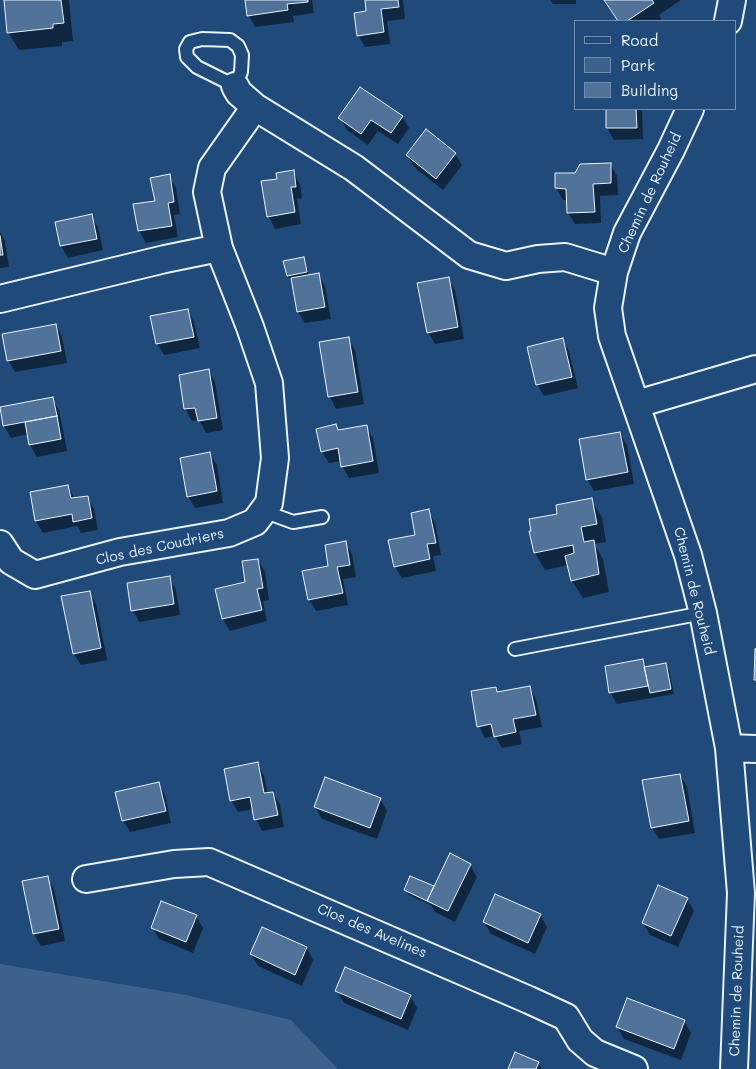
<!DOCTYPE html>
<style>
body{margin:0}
#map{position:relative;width:756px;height:1069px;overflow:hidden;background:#1f4a7a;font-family:Mali,sans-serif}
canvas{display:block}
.legend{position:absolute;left:574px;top:20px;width:162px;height:90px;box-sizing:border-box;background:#1f4a7a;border:1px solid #6f8dac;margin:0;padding:6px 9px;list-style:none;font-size:15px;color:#e8f1f8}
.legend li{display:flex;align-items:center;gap:10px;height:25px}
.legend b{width:25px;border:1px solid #6f8dac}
</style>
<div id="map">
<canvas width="756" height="1069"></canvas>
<ul class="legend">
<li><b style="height:6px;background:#1f4a7a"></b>Road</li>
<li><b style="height:14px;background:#3c628c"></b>Park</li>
<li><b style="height:14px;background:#517399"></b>Building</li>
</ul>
</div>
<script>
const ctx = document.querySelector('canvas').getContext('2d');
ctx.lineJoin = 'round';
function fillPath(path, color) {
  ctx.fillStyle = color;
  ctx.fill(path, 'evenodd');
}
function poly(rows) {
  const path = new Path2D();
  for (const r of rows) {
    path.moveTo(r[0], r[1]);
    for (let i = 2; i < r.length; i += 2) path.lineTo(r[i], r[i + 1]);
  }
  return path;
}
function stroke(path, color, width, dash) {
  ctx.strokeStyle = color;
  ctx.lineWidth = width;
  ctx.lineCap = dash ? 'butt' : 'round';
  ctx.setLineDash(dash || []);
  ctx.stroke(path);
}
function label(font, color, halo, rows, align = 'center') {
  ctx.font = font + ' Mali,sans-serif';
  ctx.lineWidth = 5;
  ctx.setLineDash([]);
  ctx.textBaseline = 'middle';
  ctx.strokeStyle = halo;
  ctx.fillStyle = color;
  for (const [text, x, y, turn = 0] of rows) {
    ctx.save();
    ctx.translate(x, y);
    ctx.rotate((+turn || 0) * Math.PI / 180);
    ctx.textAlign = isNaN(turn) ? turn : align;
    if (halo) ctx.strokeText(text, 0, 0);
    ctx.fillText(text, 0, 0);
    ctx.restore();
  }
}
const green = poly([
 [0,964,186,995,291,1020,338,1069,0,1069]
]);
const shadow = poly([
 [5,0,69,0,73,41,62,42,62,46,19,50,8,32],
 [246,0,312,0,314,13,293,16,294,22,255,27,249,16],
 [366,0,403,0,405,19,387,21,390,44,365,47,358,35,367,12],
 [550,0,576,0,576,4,553,4],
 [603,0,681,0,659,15,662,21,618,21],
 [607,109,642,109,643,139,614,140,607,128],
 [402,116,409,128,398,144,378,131,368,145,347,130,340,118],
 [455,154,462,165,443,190,414,167,407,155],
 [610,164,617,176,618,195,600,196,601,223,575,224,568,213,567,200,563,200,556,188,576,174],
 [293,172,300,184,302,198,297,199,301,224,275,229,269,217,278,180],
 [169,176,176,188,180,214,174,215,178,237,146,243,139,231],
 [91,216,98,227,103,250,68,258,61,246,56,223],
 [0,232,5,241,9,267,0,268],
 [303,258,306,264,309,276,318,274,325,286,331,319,305,323,298,312,293,281,288,276],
 [448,279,455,290,464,339,435,344,428,332],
 [188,310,194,322,200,348,164,355,157,343],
 [56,325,62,337,67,363,15,372,8,360],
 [348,338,355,350,364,404,336,409,330,397,321,343],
 [563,340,569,352,578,388,544,396,537,384],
 [208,370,215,382,223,430,206,433,199,420,192,421,185,409],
 [52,398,59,410,67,451,37,457,30,445,28,434,11,438,4,426,1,408],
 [336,426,339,431,366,427,373,438,379,473,349,478,342,466,341,461,329,463,322,452],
 [620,434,627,445,634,484,594,491,587,479],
 [210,454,217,465,223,503,195,508,188,496],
 [68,486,75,499,87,497,94,509,98,530,81,533,77,526,43,533,36,521,31,493],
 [591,500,602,517,606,542,594,544,603,559,609,592,583,598,572,581,568,565,545,570,535,553,559,515],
 [428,511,435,523,441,555,433,556,436,571,402,578,395,567,417,536],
 [345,543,352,554,356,577,343,579,348,605,316,611,309,599],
 [258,560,265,572,269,600,263,601,267,621,230,631,223,619,246,582],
 [169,578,176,590,180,615,139,622,133,610],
 [89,592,96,604,107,660,81,665,74,654],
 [642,660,647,668,665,665,669,670,674,694,617,704,610,692],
 [529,687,536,699,542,727,519,731,522,744,502,748,495,736,485,738,479,726,495,688,498,693],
 [258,764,264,776,268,794,273,793,280,805,284,827,262,831,256,819,253,809,238,812,231,800],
 [680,775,687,787,695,833,659,839,652,827],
 [159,784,165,795,171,823,130,832,123,820],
 [380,799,387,811,377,839,322,819,315,807],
 [470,865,477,877,455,922,435,912,432,906,409,895,406,889,433,887,434,889],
 [47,878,54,889,65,941,41,946,34,934,24,882],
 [687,899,694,911,678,947,650,935,643,923],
 [540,915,547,927,535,954,491,934,484,922],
 [196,916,203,928,193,953,159,939,152,927],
 [263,928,307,948,313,960,302,986,258,966,251,954],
 [337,991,410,996,417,1008,408,1030,344,1003],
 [684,1021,691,1033,681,1060,624,1039,617,1027],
 [538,1063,542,1069,509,1069]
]);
const building = poly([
 [4,0,61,0,64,23,53,24,53,28,7,33,4,0],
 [245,0,308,0,308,2,287,4,288,10,247,16,245,0],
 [365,0,398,0,399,7,381,9,384,32,357,36,354,13,366,11,365,0],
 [604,0,652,0,654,3,627,21,618,21,604,0],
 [360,87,403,116,391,133,371,120,361,134,338,118,360,87],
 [606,109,636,109,637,128,606,128,606,109],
 [426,129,456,153,436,179,406,155,426,129],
 [611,163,611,183,593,184,595,212,567,213,566,189,555,188,555,173,575,173,580,164,611,163],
 [294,170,296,187,291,187,295,212,267,217,261,181,277,179,276,173,294,170],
 [170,174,174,202,168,203,172,226,138,231,133,204,155,201,150,178,170,174],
 [92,214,97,239,60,246,55,222,92,214],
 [0,236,3,255,0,255,0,236],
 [304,257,307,272,287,276,283,261,304,257],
 [319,273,325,307,297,312,291,278,319,273],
 [449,277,458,327,427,333,417,283,449,277],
 [188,309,194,337,156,344,150,316,188,309],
 [56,324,61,351,7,361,2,334,56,324],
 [349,337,358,392,328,397,319,342,349,337],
 [563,338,572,377,536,385,527,347,563,338],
 [209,369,217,418,198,421,195,408,184,409,179,375,209,369],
 [53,397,57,416,3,426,0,407,53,397],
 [57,416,61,439,29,445,25,422,57,416],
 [336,424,338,430,367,425,373,461,341,467,338,448,321,452,316,429,336,424],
 [620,432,628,472,586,480,579,439,620,432],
 [210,452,217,491,187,497,180,458,210,452],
 [68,485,71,498,88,496,92,518,73,522,72,514,35,521,30,492,68,485],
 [592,498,597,524,581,527,584,542,594,540,599,574,571,581,565,556,574,553,573,545,534,553,529,531,531,531,529,519,557,514,556,505,592,498],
 [429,509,436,543,427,544,430,559,394,567,388,540,415,535,411,513,429,509],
 [346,541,350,565,337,567,343,593,308,600,302,571,328,566,325,545,346,541],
 [258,559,263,588,257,589,262,610,222,619,215,589,245,582,242,561,258,559],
 [170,576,174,604,131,611,127,583,170,576],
 [90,591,101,648,73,654,61,596,90,591],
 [755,649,756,649,756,680,754,680,755,649],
 [643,659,648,686,609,693,605,666,643,659],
 [666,663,671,689,650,693,644,667,666,663],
 [530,686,536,715,513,719,516,732,494,737,491,724,477,727,471,691,496,687,497,692,530,686],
 [258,762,264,793,273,792,278,815,254,820,250,797,230,801,224,769,258,762],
 [680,774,689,821,651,828,642,780,680,774],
 [325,777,381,798,370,828,314,807,325,777],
 [159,782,166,811,122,821,115,792,159,782],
 [450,853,471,864,448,911,427,901,450,853],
 [48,876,59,929,33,934,22,881,48,876],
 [410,876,434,886,427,901,404,890,410,876],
 [658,885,688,898,671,936,642,923,658,885],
 [495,894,541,914,528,943,483,922,495,894],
 [161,901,197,915,186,942,151,928,161,901],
 [262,927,307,947,295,975,250,954,262,927],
 [345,967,411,995,401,1019,335,991,345,967],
 [627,998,685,1020,674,1049,616,1027,627,998],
 [515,1052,539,1062,536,1069,508,1069,515,1052]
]);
const lane = poly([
 [202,39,230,40,238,46,242,55,241,72,235,86,197,67,187,57,186,49,190,42,202,39],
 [263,511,293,522,322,517],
 [515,649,703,613]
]);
const street = poly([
 [728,21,732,0],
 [235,86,239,93,255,107,354,168,469,255,506,266,538,259,565,257,614,272],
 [690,109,671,150,627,233,614,272,608,308,612,336,688,555,703,613,729,748,741,893,734,1069],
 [0,299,165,259,219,248],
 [637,404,756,369],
 [0,544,11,561,35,575,120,552,229,533,255,522,269,503,275,458,269,383,250,327,219,248,207,192,212,168,255,107],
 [729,748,756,749],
 [86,879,174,864,209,862,529,1000,566,1017,580,1040,595,1053,634,1069]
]);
const streetNames = [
 ["Chemin de Rouheid",650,193,-65],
 ["Clos des Coudriers",160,547,-12],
 ["Chemin de Rouheid",694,591,76],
 ["Clos des Avelines",372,931,23],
 ["Chemin de Rouheid",737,991,-88]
];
fillPath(green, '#3c628c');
fillPath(shadow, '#0007');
fillPath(building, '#517399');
stroke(building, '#e8f1f8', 1);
stroke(lane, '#e8f1f8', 16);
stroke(street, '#e8f1f8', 30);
stroke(lane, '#1f4a7a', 12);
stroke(street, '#1f4a7a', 26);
label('14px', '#e8f1f8', '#1f4a7a', streetNames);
</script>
